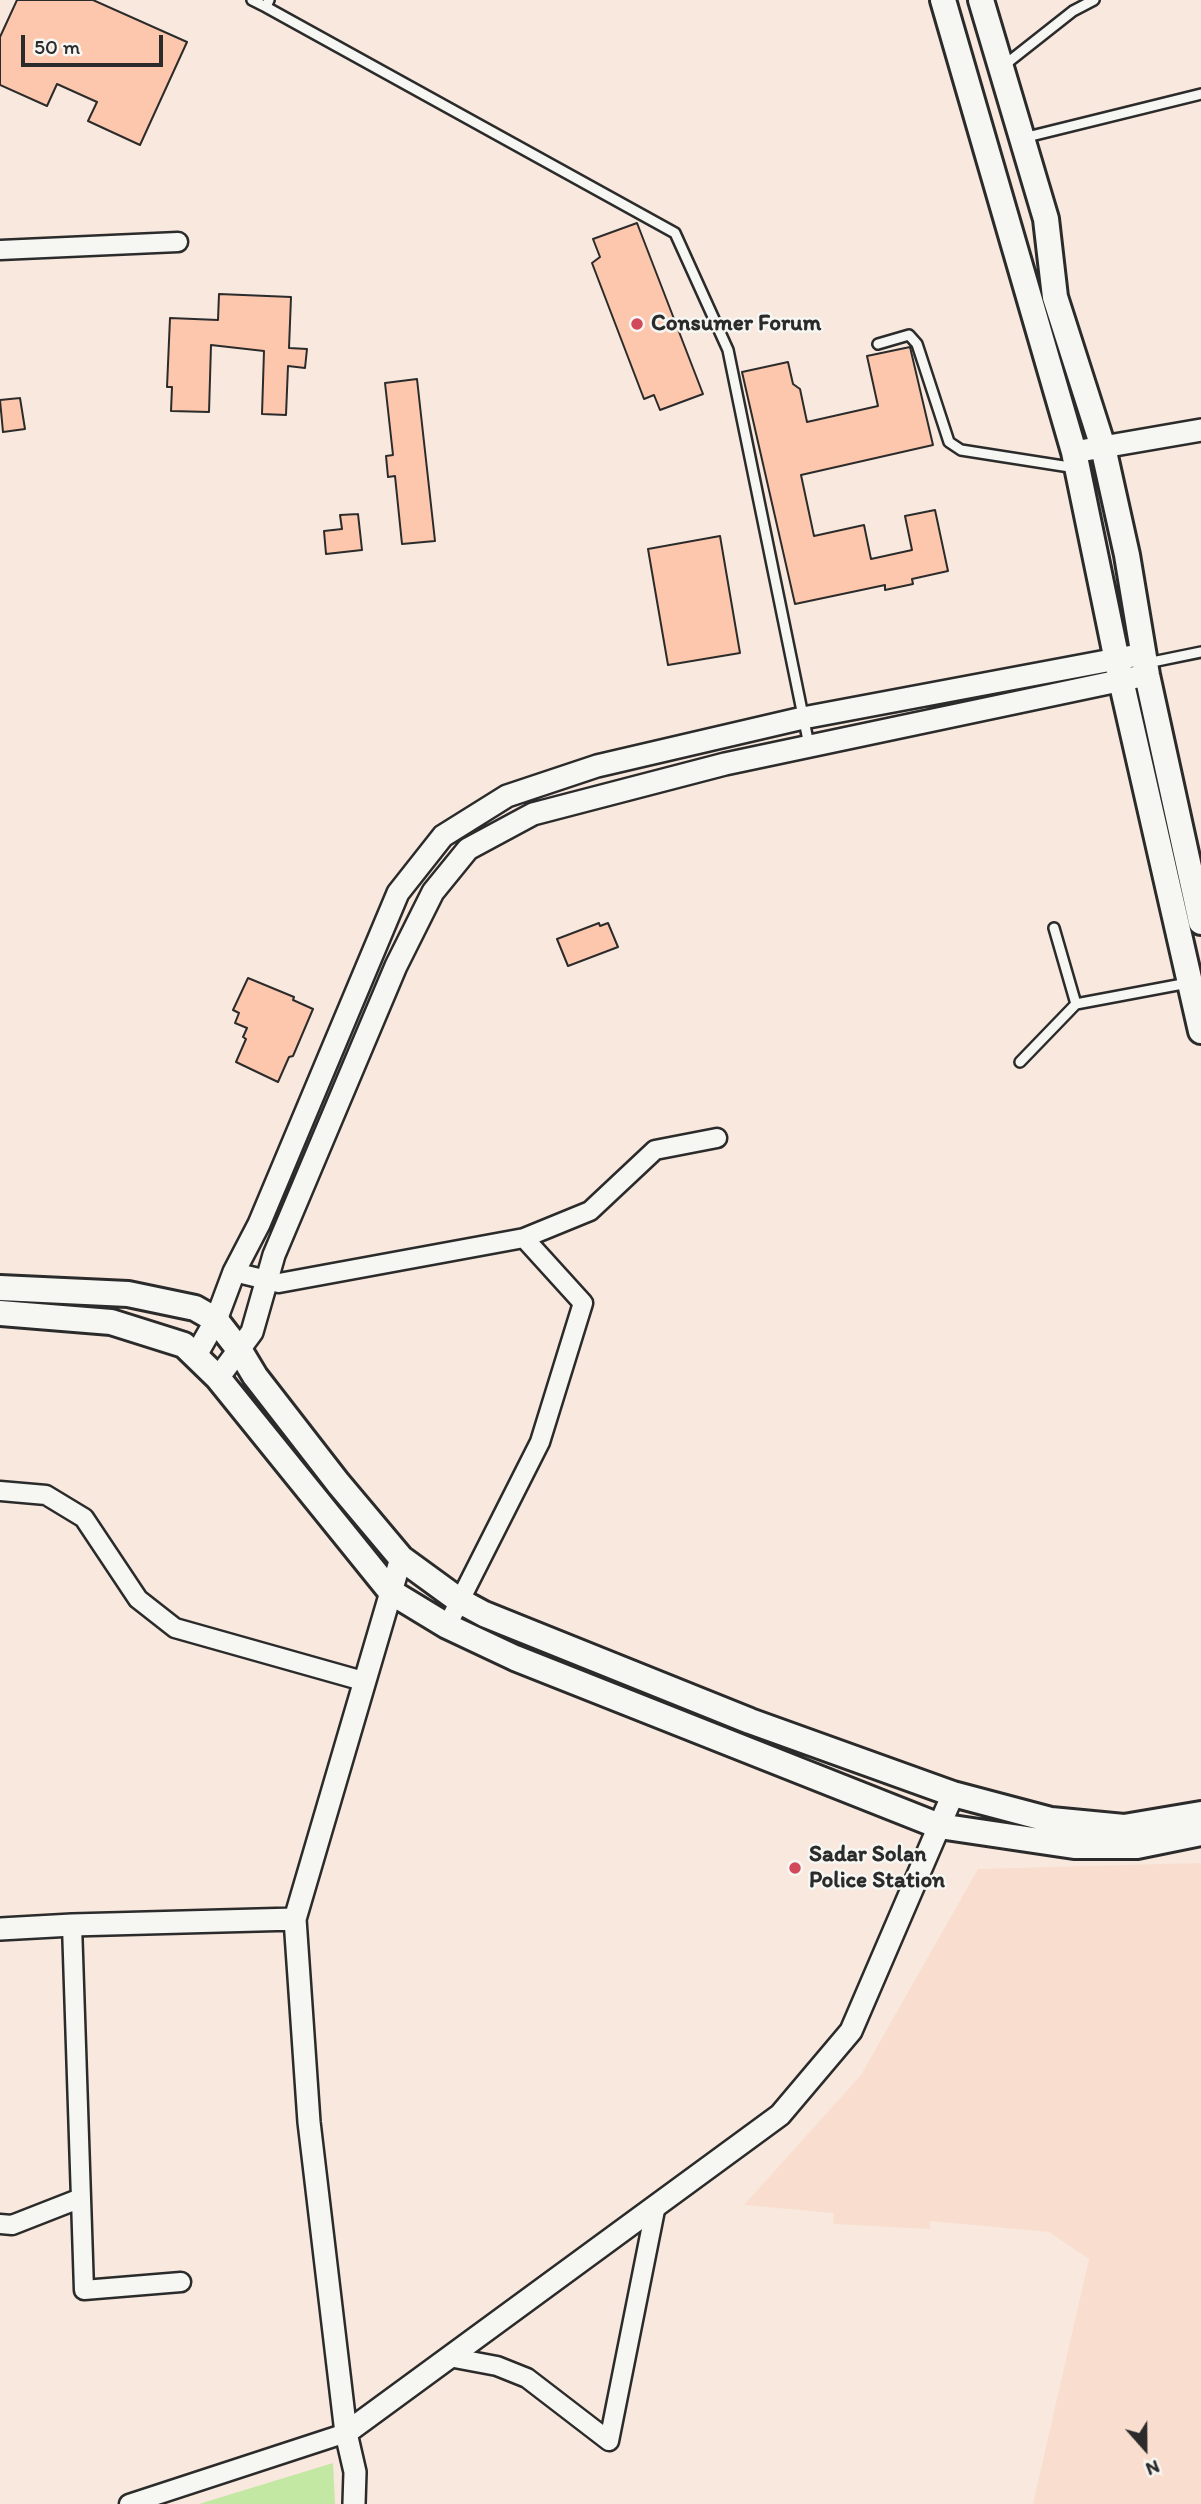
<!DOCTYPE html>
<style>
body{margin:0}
#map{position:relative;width:1201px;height:2504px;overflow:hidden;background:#f8e8dd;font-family:Itim,sans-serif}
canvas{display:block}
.north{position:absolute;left:1110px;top:2413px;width:70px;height:70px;-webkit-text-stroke:5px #f6f6f2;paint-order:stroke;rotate:159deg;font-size:19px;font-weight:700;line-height:28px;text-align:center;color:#2b2b2b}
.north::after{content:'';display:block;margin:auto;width:24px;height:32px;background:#2b2b2b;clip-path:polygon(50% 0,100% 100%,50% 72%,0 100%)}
.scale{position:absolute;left:21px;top:35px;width:142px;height:32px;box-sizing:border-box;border:4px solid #2b2b2b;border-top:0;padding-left:9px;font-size:21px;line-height:24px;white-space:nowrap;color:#2b2b2b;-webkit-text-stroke:5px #f6f6f2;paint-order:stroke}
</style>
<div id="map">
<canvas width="1201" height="2504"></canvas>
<div class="north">N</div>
<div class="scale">50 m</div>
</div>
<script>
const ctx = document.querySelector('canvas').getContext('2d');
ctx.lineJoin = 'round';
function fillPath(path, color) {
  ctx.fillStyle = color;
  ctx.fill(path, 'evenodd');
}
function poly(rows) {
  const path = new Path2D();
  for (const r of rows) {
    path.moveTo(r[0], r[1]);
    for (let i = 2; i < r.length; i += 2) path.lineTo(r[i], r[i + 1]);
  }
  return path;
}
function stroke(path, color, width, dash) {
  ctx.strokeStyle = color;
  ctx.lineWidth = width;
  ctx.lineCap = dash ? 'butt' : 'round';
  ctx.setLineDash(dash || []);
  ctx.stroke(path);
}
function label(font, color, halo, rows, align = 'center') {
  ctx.font = font + ' Itim,sans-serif';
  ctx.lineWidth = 5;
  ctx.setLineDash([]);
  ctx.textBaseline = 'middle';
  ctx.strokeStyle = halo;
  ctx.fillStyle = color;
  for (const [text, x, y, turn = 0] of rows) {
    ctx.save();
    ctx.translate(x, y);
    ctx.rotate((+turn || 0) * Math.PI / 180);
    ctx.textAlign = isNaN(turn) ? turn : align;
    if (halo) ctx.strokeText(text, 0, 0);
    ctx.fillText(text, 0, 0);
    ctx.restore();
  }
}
const built = poly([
 [1201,1863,1201,2504,1033,2504,1089,2259,1049,2232,930,2221,930,2229,833,2224,834,2213,744,2205,861,2075,978,1869]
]);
const green = poly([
 [333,2463,335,2504,199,2504]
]);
const building = poly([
 [17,0,93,0,187,42,140,145,88,121,97,102,57,84,47,106,0,85,0,37,17,0],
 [637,223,703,394,660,410,654,395,644,399,592,263,600,257,593,239,637,223],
 [219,294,291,297,289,348,307,349,305,368,288,366,286,415,262,414,264,351,211,345,209,412,171,411,172,387,167,387,170,318,218,320,219,294],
 [910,347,933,445,801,475,814,536,864,525,871,559,912,550,905,516,935,510,948,571,912,579,913,584,885,590,885,585,795,604,742,372,788,362,793,384,800,389,807,422,878,406,867,356,910,347],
 [417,379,435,541,402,544,395,476,388,477,386,456,393,455,385,383,417,379],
 [20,398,25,429,3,432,0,400,20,398],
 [358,514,362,550,326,554,324,531,342,529,340,515,358,514],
 [720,536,740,653,668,665,648,549,720,536],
 [599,923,600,926,608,923,618,947,568,966,557,939,599,923],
 [248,978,294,997,293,1000,313,1009,293,1056,289,1057,278,1082,236,1062,246,1039,243,1037,247,1028,235,1023,239,1013,233,1010,248,978]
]);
const service = poly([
 [252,0,266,7,269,0],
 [266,7,675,233,728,350,809,745],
 [1002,67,1073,11,1094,0],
 [1023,138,1201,94],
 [878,344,909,335,917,344,949,442,961,450,1076,468],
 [1157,661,1201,652],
 [1054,928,1076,1004],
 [1020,1062,1076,1004,1188,983]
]);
const minor = poly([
 [0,250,178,242],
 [234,1272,279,1283,524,1238,590,1211,655,1150,717,1138],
 [0,1491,46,1495,84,1518,138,1599,175,1628,363,1681],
 [447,1626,540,1442,583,1303,524,1238],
 [72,1925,84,2290,181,2282],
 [0,2224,12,2225,81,2198],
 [449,2357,497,2366,527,2378,609,2441,656,2205],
 [129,2504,346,2433]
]);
const tertiary = poly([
 [1074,452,1201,430],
 [196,1355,216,1320,234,1272,259,1224,398,893,443,836,507,796,597,766,803,718,1133,656],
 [218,1378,252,1332,274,1255,396,966,433,892,468,849,533,814,725,764,1137,677],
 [0,1929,72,1925,295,1919],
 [346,2433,780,2115,851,2031,953,1794],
 [354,2504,355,2472,346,2433,309,2122,295,1919,401,1558]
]);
const secondary = poly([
 [943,0,1074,452,1121,680,1201,1031],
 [981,0,1046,219,1055,297,1103,447,1127,555,1147,675,1201,922],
 [0,1288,128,1294,195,1308,216,1320,240,1351,255,1376,338,1483,401,1558,460,1601,484,1614,750,1721,953,1794,1051,1820,1124,1827,1201,1814],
 [0,1313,111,1322,184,1345,218,1378,391,1592,447,1626,515,1658,939,1826,1074,1846,1137,1846,1201,1833]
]);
const markers = [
 [637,324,7,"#d1495b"],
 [795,1868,7,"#d1495b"]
];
const poiNames = [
 ["Consumer Forum",651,324],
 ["Sadar Solan",809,1855],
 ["Police Station",809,1881]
];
fillPath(built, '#f9decf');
fillPath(green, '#c2e8a3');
fillPath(building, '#fcc7ad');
stroke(building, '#2b2b2b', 2);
stroke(service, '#2b2b2b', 14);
stroke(minor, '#2b2b2b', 23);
stroke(tertiary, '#2b2b2b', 26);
stroke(secondary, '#2b2b2b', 30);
stroke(service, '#f6f6f2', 9);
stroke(minor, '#f6f6f2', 18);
stroke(tertiary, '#f6f6f2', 21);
stroke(secondary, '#f6f6f2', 24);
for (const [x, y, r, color] of markers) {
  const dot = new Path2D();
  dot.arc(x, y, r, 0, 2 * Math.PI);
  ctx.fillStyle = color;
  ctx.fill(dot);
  stroke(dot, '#f6f6f2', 2.5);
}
label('bold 23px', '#2b2b2b', '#f6f6f2', poiNames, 'left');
</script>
